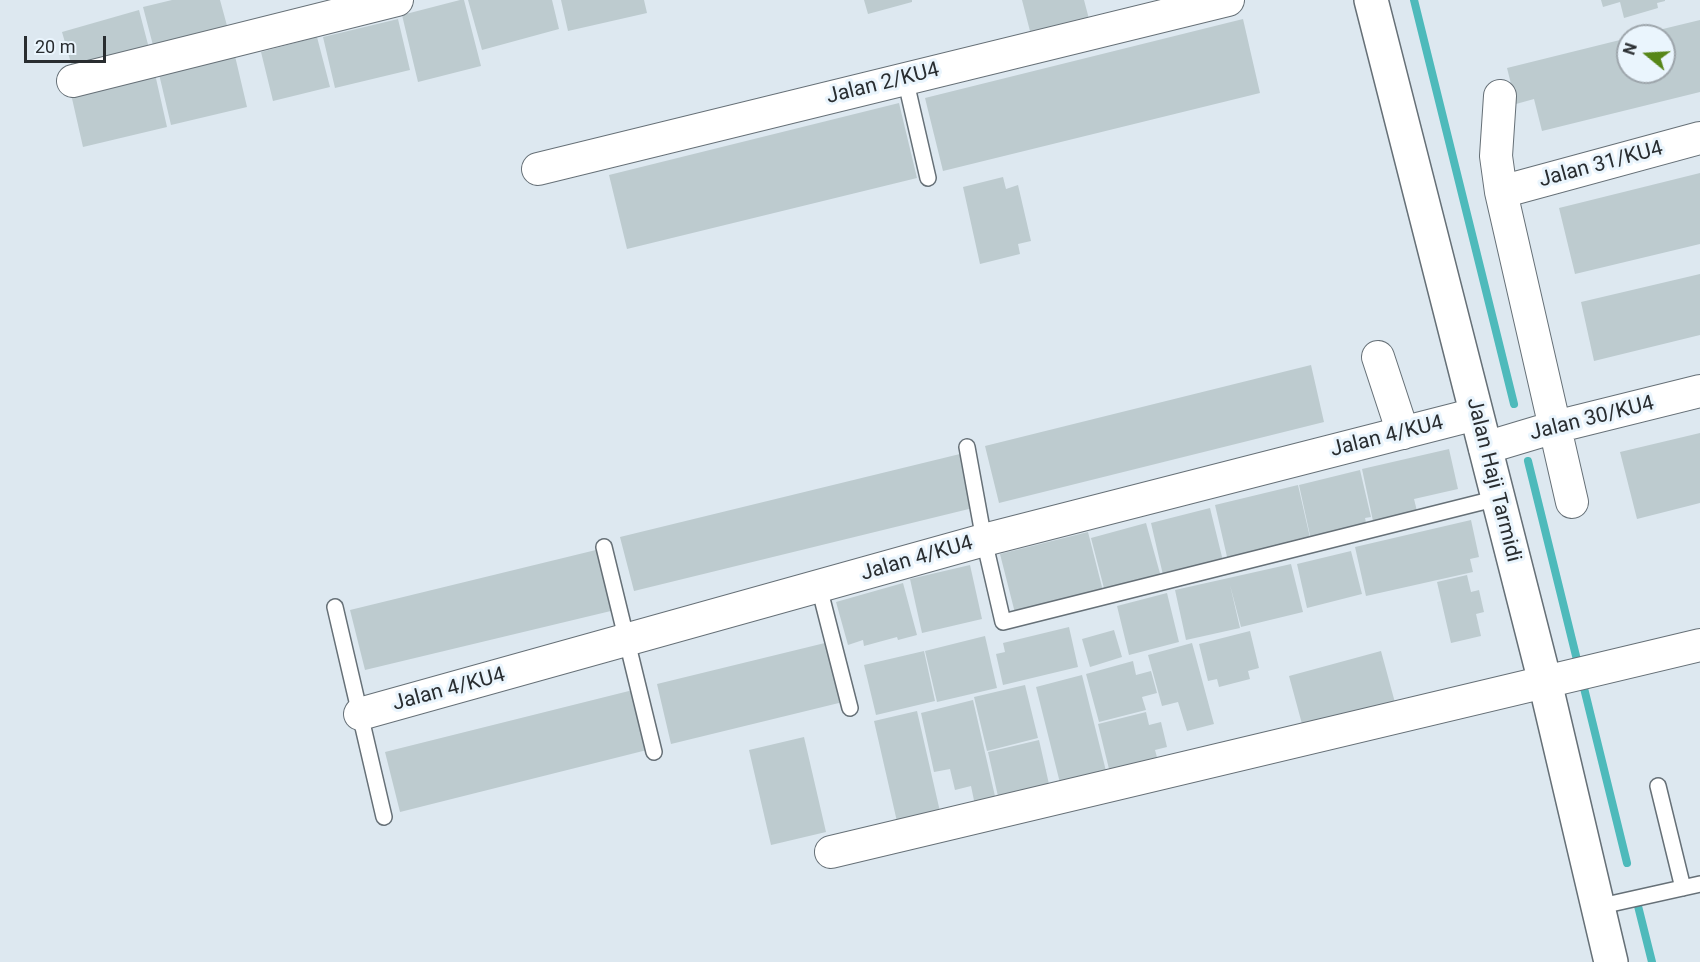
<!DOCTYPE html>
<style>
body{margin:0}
#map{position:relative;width:1700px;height:962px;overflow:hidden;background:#dde8f0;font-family:Roboto,sans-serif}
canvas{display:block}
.north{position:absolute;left:1616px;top:24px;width:60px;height:60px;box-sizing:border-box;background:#eaf5fd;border:2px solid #9da5ab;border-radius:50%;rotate:288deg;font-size:16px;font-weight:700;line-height:24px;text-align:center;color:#292d30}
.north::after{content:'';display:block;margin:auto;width:21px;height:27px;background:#568618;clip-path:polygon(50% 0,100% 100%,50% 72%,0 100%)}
.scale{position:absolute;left:24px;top:36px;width:82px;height:27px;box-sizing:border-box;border:3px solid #292d30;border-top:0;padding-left:8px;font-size:18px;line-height:21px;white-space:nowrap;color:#292d30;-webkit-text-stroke:4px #eaf5fd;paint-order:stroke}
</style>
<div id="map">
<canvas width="1700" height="962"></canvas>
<div class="north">N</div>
<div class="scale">20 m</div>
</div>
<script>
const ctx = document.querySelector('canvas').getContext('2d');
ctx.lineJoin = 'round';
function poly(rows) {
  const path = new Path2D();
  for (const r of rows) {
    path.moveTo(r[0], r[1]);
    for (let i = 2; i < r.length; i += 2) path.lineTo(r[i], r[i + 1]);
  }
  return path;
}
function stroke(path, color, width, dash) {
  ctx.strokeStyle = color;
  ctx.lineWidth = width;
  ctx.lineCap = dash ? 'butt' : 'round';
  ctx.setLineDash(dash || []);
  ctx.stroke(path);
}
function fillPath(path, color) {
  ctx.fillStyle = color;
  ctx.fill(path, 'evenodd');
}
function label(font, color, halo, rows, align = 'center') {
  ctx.font = font + ' Roboto,sans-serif';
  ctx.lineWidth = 6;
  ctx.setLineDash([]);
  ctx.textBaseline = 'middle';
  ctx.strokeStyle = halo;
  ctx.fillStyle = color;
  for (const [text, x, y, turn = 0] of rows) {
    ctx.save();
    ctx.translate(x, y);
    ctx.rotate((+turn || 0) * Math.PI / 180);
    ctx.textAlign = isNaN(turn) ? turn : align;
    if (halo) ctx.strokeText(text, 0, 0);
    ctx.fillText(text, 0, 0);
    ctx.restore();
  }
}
const stream = poly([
 [1414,0,1514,404],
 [1528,461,1579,668],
 [1582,680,1627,863],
 [1638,906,1652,962]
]);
const building = poly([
 [172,0,220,0,229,33,155,53,143,7],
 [460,0,464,0,481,66,418,82,402,15],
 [468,0,552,0,559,29,482,50],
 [561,0,644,0,647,13,568,31],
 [864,0,912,0,912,2,868,14],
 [1022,0,1084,0,1089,19,1031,35],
 [1601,0,1665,0,1665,1,1657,3,1658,8,1624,18,1620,2,1603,7],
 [139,10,151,56,75,77,62,32],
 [398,19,410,70,335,88,323,37],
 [1243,19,1260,93,943,171,925,98],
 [1700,20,1700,92,1542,131,1534,99,1516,104,1507,68,1628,38,1628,72,1664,72,1664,36,1638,35],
 [317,37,330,87,273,101,261,52],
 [235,56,247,107,171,125,159,74],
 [155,74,167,127,83,147,71,94],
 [899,103,917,178,627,249,609,175],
 [1700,173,1700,244,1575,274,1559,208],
 [1003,177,1006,189,1018,185,1031,241,1018,244,1020,254,980,264,963,187],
 [1700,274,1700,335,1594,361,1581,302],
 [1311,365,1324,422,999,503,985,446],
 [1700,433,1700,503,1637,519,1620,452],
 [1449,449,1458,489,1414,499,1417,511,1373,521,1362,469],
 [964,453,977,507,634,591,620,537],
 [1360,470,1371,517,1365,518,1367,527,1311,540,1299,485],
 [1298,485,1311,542,1228,561,1215,505],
 [1210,508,1223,561,1163,575,1151,523],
 [1471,520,1479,557,1470,559,1473,572,1366,596,1355,547],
 [1146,523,1161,577,1105,592,1091,538],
 [1088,532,1103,591,1015,613,1000,554],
 [600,549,615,610,365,670,350,610],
 [1351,551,1362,594,1307,608,1297,564],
 [1291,564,1303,612,1241,627,1230,585,1240,628,1186,640,1175,590],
 [970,565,982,619,922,633,910,579],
 [1467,575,1471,592,1479,590,1484,612,1476,614,1481,636,1451,643,1437,582],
 [903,583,917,635,898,640,897,637,864,646,863,640,848,645,836,602],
 [1167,593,1179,642,1129,655,1117,606],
 [1069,627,1078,667,1003,685,996,654,1005,652,1003,643],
 [1114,630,1122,657,1090,667,1082,639],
 [1250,631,1259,668,1248,671,1250,679,1219,687,1217,679,1208,681,1199,644],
 [985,636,997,688,937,702,925,651],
 [829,642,843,702,671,744,657,684],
 [1192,643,1214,724,1187,731,1178,702,1162,706,1148,655],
 [924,651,935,701,876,715,864,665],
 [1381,651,1397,710,1305,735,1289,676],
 [1133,661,1136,675,1151,671,1157,693,1142,697,1146,710,1099,722,1086,674],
 [1082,675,1107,775,1061,787,1036,687],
 [1025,685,1038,738,987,751,974,697],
 [633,690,647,750,400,812,385,752],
 [973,700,997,805,976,810,971,786,955,790,950,769,934,772,921,713],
 [917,711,941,816,898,826,874,721],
 [1146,712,1149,725,1161,722,1167,747,1155,750,1158,761,1110,773,1098,724],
 [804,737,826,832,771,845,749,750],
 [1039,740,1051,793,1000,805,988,752]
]);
const lane = poly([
 [905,78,928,178],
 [967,447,984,540,1003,622,1498,498],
 [604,547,654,752],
 [819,587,850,708],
 [335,607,384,817],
 [1658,786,1683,888],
 [1597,907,1700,884]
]);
const street = poly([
 [73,81,397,0],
 [1500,96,1496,156,1501,192,1572,502],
 [538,169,1228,0],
 [1501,192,1700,138],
 [1378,357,1403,433],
 [1485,448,1555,427,1700,391],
 [360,714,984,540,1476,414],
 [831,852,1700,645]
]);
const secondary = poly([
 [1371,0,1545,682,1611,962]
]);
const streetNames = [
 ["Jalan 2/KU4",883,84,-14],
 ["Jalan 31/KU4",1601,165,-15],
 ["Jalan 30/KU4",1592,419,-14],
 ["Jalan 4/KU4",1387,437,-14],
 ["Jalan Haji Tarmidi",1493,480,76],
 ["Jalan 4/KU4",917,559,-16],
 ["Jalan 4/KU4",449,690,-15]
];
stroke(stream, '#4ebabb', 8);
fillPath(building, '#bdcbcf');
stroke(lane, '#667077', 18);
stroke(street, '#667077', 34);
stroke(secondary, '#667077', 36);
stroke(lane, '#fff', 15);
stroke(street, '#fff', 32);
stroke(secondary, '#fff', 33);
label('21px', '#292d30', '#eaf5fd', streetNames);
</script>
